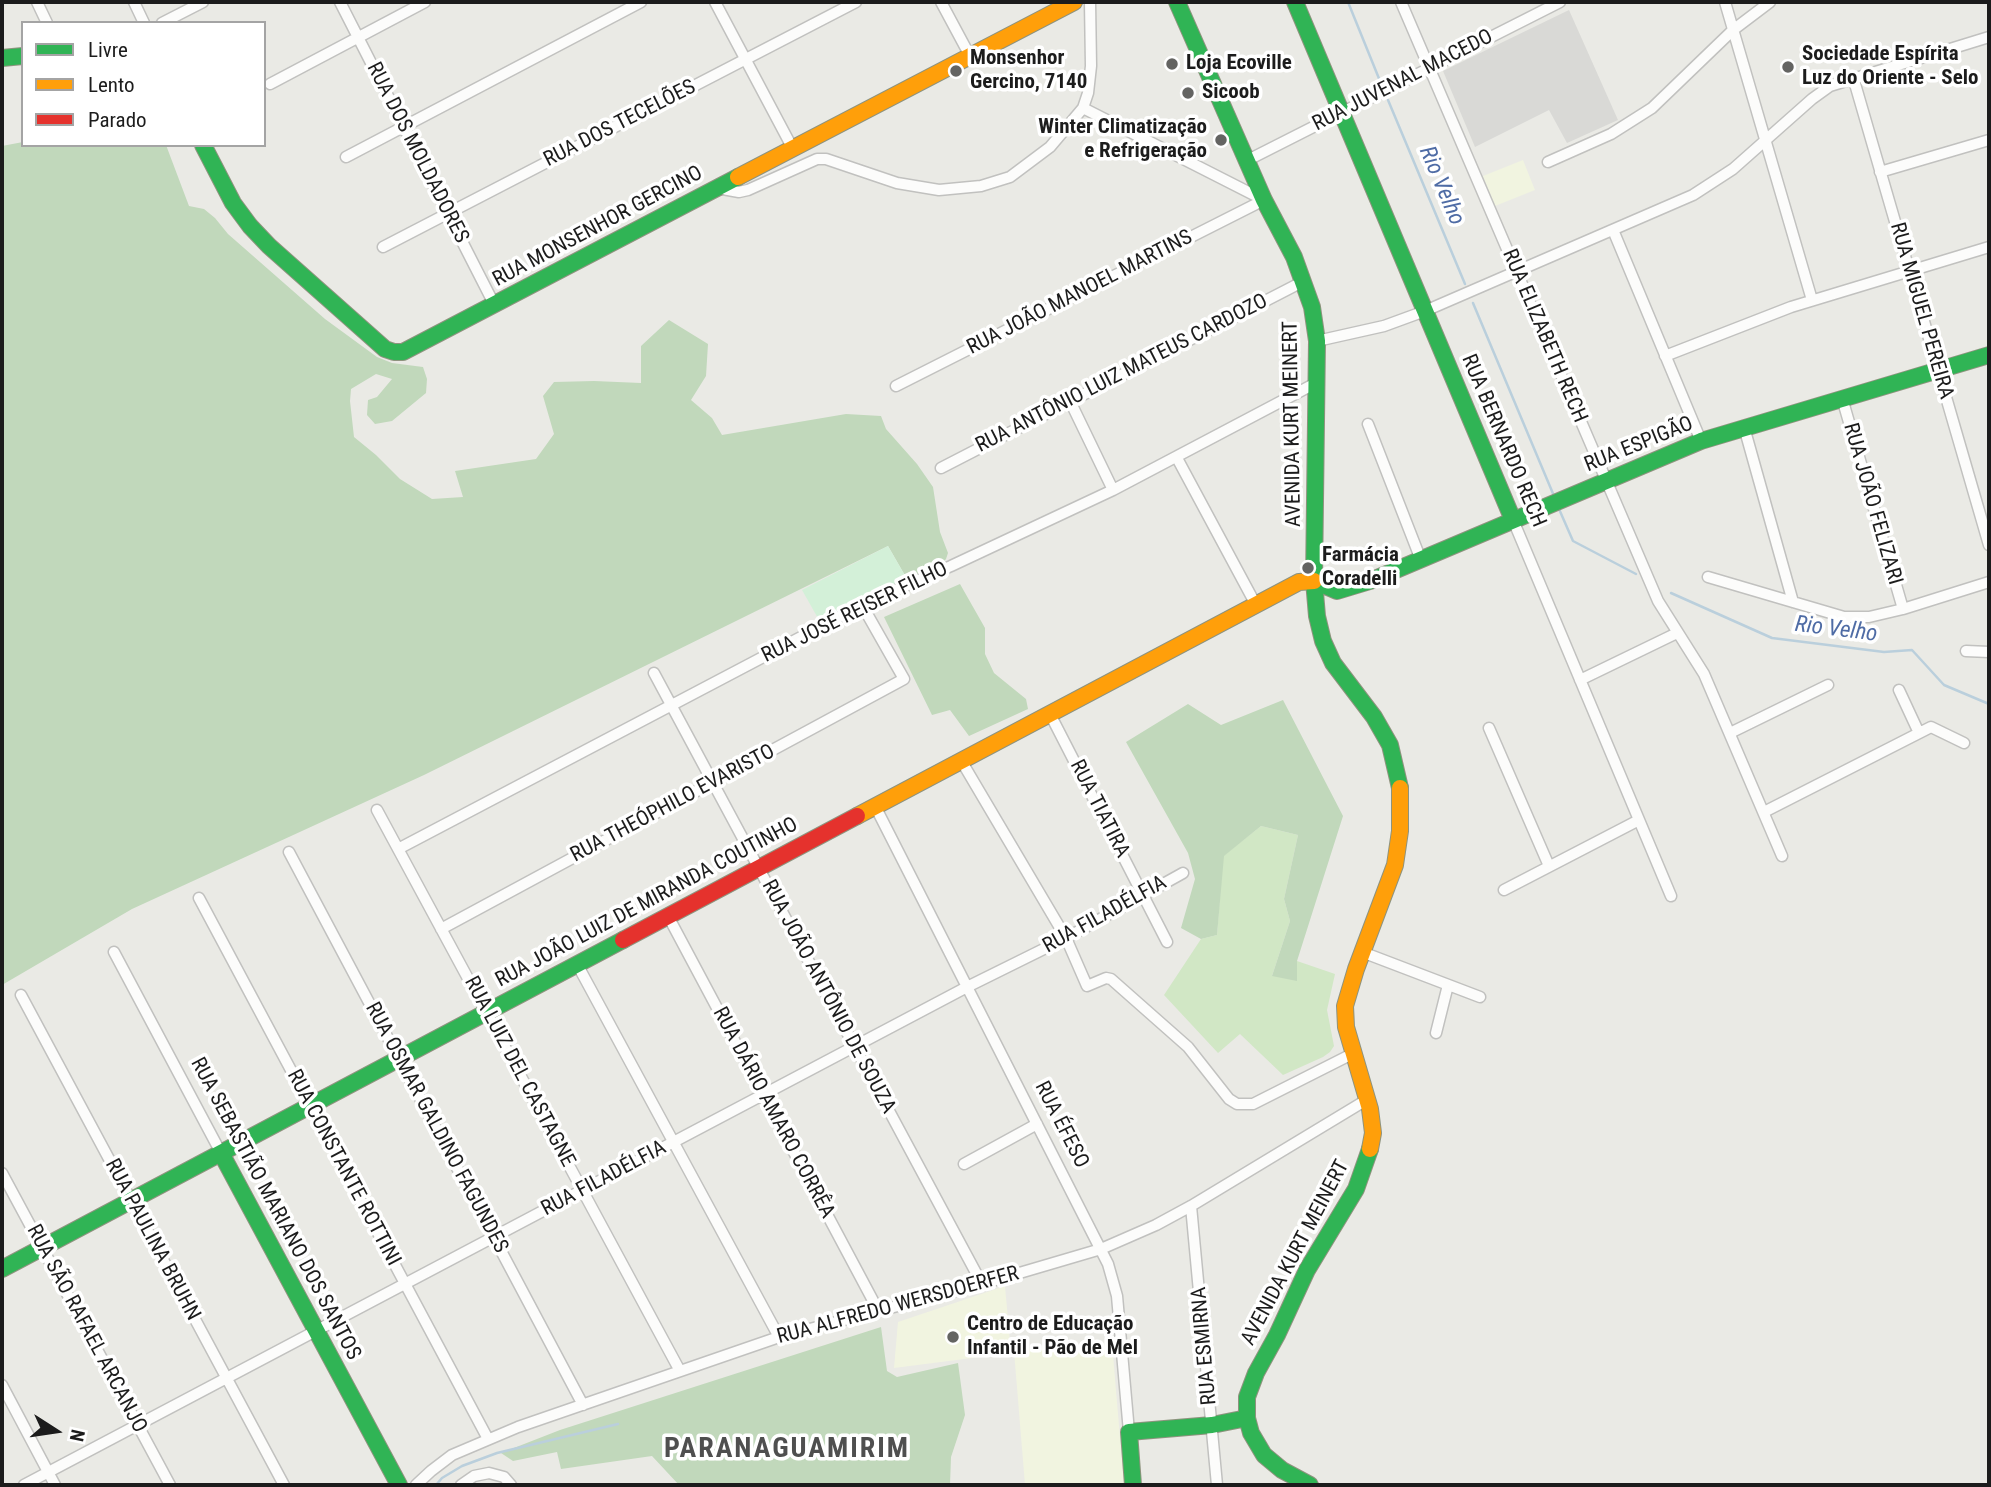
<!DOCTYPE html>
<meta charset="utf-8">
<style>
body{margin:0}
#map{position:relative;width:1991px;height:1487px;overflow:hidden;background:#eaeae5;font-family:"Roboto Condensed",sans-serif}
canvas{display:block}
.frame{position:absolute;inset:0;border:4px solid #1c1c1c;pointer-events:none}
.legend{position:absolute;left:21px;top:21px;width:245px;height:126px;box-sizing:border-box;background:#fff;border:2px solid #a4a4a4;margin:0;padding:9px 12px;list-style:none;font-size:21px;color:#1c1c1c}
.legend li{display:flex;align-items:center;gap:14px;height:35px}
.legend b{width:35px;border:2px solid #a4a4a4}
.north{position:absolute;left:21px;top:1396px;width:70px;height:70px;-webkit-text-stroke:5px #fff;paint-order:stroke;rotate:102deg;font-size:19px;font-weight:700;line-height:28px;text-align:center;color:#1c1c1c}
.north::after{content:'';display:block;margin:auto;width:24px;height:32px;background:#1c1c1c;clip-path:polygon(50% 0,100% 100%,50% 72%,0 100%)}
</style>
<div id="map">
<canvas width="1991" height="1487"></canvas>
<div class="frame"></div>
<ul class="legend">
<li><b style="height:9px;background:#30b455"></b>Livre</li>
<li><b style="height:9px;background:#ff9f0a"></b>Lento</li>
<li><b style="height:9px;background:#e5322d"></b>Parado</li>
</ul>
<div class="north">N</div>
</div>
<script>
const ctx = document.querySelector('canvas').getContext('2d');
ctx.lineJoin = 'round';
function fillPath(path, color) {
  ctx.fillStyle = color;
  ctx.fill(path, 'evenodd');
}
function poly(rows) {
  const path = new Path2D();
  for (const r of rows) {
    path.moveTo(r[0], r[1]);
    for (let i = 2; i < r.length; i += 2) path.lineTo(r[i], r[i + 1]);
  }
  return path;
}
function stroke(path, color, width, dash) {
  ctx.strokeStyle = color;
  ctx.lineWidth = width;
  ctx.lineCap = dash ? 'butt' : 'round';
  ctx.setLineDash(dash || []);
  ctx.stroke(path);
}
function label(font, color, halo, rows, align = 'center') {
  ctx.font = font + ' "Roboto Condensed",sans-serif';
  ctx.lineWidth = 7;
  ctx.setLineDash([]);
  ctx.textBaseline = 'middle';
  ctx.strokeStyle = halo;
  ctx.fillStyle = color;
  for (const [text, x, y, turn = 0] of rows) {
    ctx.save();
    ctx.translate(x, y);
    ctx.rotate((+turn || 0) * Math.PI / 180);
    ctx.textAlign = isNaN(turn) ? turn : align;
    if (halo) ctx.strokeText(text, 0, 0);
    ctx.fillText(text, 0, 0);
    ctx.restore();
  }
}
const residential = poly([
 [1569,10,1618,120,1567,143,1549,110,1475,147,1443,71]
]);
const education = poly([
 [1523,160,1535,190,1495,206,1483,176],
 [1005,1286,1011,1353,894,1368,898,1322],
 [1112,1343,1124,1485,1025,1485,1014,1351]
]);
const grass = poly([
 [1261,826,1298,835,1284,899,1290,921,1272,976,1297,961,1335,974,1327,1010,1334,1046,1330,1052,1323,1057,1283,1075,1240,1034,1218,1053,1164,995,1201,939,1217,935,1223,856]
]);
const forest = poly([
 [23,142,23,145,166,145,189,206,204,209,215,218,228,234,325,319,377,357,392,363,423,367,427,379,426,393,392,421,375,424,367,415,368,400,377,397,392,379,376,374,351,389,350,401,354,437,376,455,400,479,432,499,463,497,455,471,536,459,554,434,543,396,554,382,594,381,641,383,641,346,669,320,708,344,706,376,691,400,712,418,722,435,846,414,881,416,886,429,917,464,933,487,940,532,948,553,946,559,940,566,907,579,888,546,424,775,132,909,2,985,2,146],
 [960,584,985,628,985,654,994,673,1026,699,1028,709,969,736,950,710,932,715,884,617],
 [1283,700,1343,816,1297,961,1297,981,1272,976,1290,921,1284,899,1298,835,1261,826,1224,856,1217,935,1201,939,1181,928,1195,879,1188,853,1126,742,1188,704,1221,725],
 [881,1327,887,1371,897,1377,958,1363,965,1415,951,1457,950,1485,679,1485,652,1456,561,1469,557,1452,513,1461,501,1453,560,1430]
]);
const park = poly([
 [888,546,907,579,819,620,802,590]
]);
const stream = poly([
 [1348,2,1380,81],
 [1388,100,1465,284],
 [1473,303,1554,496],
 [1559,509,1573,541,1636,574],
 [1671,593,1772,638,1884,652,1912,650,1944,685,1989,704],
 [436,1485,442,1478,462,1466,497,1453,618,1424]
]);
const street = poly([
 [37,2,47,23],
 [134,2,144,23],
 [340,2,494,304],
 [715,2,793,149],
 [941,2,970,56],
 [1401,2,1658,601,1704,674,1782,856],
 [1725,2,1812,300],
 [162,23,203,2],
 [1853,77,1989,545],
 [270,84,425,2],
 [1083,108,1264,200],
 [346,157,641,2],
 [1246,161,1560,2],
 [1548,162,1611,134,1652,108,1733,30,1770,2],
 [1880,172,1989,140],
 [717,188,739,192,748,190,817,159,826,159,897,183,939,190,981,186,1010,177,1050,147,1083,108,1088,93,1091,66,1090,2],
 [1613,230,1701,441],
 [383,247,856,2],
 [1317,341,1384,326,1425,311,1693,195,1733,169,1812,99,1830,86,1989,37],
 [1665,356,1791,307,1989,247],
 [896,386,1264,200],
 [1842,398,1903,609],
 [1070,401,1113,490],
 [1368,424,1421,560],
 [1744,427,1793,602],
 [1177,458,1256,605],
 [941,468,1304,281],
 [1513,520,1671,896],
 [1708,577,1844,617,1869,617,1903,609,1989,582],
 [1966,651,1989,652],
 [654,673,982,1284],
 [1580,680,1677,633],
 [1899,690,1919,733],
 [1050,714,1167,942],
 [1489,728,1549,866],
 [1730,733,1828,685],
 [962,762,1066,938,1087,986,1106,978,1111,979,1188,1047,1229,1099,1237,1104,1253,1104,1354,1053],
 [875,806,1108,1264,1117,1296,1129,1432],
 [377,810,680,1371],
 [1764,812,1931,727,1964,743],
 [398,849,862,605,951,566,1113,490,1316,383],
 [289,852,583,1405],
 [1504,890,1639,820],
 [199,898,488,1439],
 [668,916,878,1310],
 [441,929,904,679,862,605],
 [114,952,221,1153],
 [1362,952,1480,997],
 [577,964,779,1337],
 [21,995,284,1485],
 [1436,1033,1448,985],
 [964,1164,1037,1124],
 [2,1173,170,1485],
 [1191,1206,1217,1485],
 [2,1385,55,1485],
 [24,1485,967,987,1066,938,1183,873],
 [416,1485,431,1471,452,1455,518,1427,779,1337,982,1284,1101,1249,1156,1225,1191,1206,1368,1099],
 [461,1485,474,1476,489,1473,504,1477,511,1485]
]);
const fast = poly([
 [1177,2,1264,200,1294,257,1312,307,1317,341,1314,581,1317,616,1323,641,1333,663,1374,717,1390,745,1400,788],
 [1295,2,1513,520],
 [2,58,23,56],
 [203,145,233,203,250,226,269,246,385,349,394,352,403,352,738,177],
 [1314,581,1337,591,1370,581,1701,441,1989,355],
 [221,1153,399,1485],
 [2,1269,623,940],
 [1133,1485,1129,1432,1212,1425,1247,1418],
 [1310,1485,1282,1470,1264,1455,1251,1433,1247,1418,1247,1397,1256,1373,1277,1335,1307,1270,1356,1189,1370,1149]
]);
const slow = poly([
 [738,177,1074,2],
 [857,816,1299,582,1314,581],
 [1370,1149,1373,1133,1370,1109,1346,1027,1345,1006,1356,969,1395,865,1400,831,1400,788]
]);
const jam = poly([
 [623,940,857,816]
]);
const markers = [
 [1172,64,7,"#646462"],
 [1788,67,7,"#646462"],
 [956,71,7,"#646462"],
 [1188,93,7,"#646462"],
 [1221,140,7,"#646462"],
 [1308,568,7,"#646462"],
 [953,1337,7,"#646462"]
];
const poiNames = [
 ["Sociedade Espírita",1802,55],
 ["Luz do Oriente - Selo",1802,79],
 ["Monsenhor",970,59],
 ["Gercino, 7140",970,83],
 ["Loja Ecoville",1186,64],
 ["Sicoob",1202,93],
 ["Winter Climatização",1207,128,"right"],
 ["e Refrigeração",1207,152,"right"],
 ["Farmácia",1322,556],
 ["Coradelli",1322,580],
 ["Centro de Educação",967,1325],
 ["Infantil - Pão de Mel",967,1349]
];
const streetNames = [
 ["RUA JUVENAL MACEDO",1403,81,-27],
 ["RUA DOS TECELÕES",620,124,-27],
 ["RUA DOS MOLDADORES",417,153,63],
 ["RUA MONSENHOR GERCINO",598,227,-28],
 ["RUA JOÃO MANOEL MARTINS",1080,293,-27],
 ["RUA MIGUEL PEREIRA",1921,311,74],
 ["RUA ELIZABETH RECH",1544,336,67],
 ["RUA ANTÔNIO LUIZ MATEUS CARDOZO",1122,374,-27],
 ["AVENIDA KURT MEINERT",1293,424,-91],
 ["RUA BERNARDO RECH",1503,441,67],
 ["RUA ESPIGÃO",1639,445,-22],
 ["RUA JOÃO FELIZARI",1872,504,74],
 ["RUA JOSÉ REISER FILHO",855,613,-26],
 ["RUA THEÓPHILO EVARISTO",673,804,-28],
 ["RUA TIATIRA",1099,809,63],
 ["RUA JOÃO LUIZ DE MIRANDA COUTINHO",647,903,-28],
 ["RUA FILADÉLFIA",1105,915,-29],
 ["RUA JOÃO ANTÔNIO DE SOUZA",828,997,62],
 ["RUA LUIZ DEL CASTAGNE",519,1072,62],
 ["RUA DÁRIO AMARO CORRÊA",773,1113,62],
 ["RUA ÉFESO",1061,1125,63],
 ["RUA OSMAR GALDINO FAGUNDES",436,1128,62],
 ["RUA CONSTANTE ROTTINI",343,1168,62],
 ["RUA FILADÉLFIA",604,1179,-28],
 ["RUA SEBASTIÃO MARIANO DOS SANTOS",275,1209,62],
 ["RUA PAULINA BRUHN",152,1240,62],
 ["AVENIDA KURT MEINERT",1296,1253,-62],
 ["RUA ALFREDO WERSDOERFER",898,1306,-15],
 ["RUA SÃO RAFAEL ARCANJO",86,1329,62],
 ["RUA ESMIRNA",1205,1346,-95]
];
const waterNames = [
 ["Rio Velho",1441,186,67],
 ["Rio Velho",1836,630,7]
];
const districtNames = [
 ["PARANAGUAMIRIM",787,1450]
];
fillPath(residential, '#d9d9d6');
fillPath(education, '#f1f4e0');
fillPath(grass, '#d1e7c5');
fillPath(forest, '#c1d8bb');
fillPath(park, '#d3f0d8');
stroke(stream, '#bacfdc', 2.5);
stroke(street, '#c1c1bf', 13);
stroke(fast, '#8e937e', 18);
stroke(slow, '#8e937e', 18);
stroke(jam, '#8e937e', 18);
stroke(street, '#fcfcfb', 10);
stroke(fast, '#30b455', 16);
stroke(slow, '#ff9f0a', 16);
stroke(jam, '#e5322d', 16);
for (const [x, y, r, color] of markers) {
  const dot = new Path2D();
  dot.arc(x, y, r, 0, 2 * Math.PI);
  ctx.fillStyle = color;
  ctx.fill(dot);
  stroke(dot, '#fff', 2.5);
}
label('bold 21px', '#1c1c1c', '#fff', poiNames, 'left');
label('21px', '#1c1c1c', '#fff', streetNames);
label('italic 23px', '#4f6ca5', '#fff', waterNames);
ctx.letterSpacing = '2px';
label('bold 28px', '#4f4f4f', '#fff', districtNames);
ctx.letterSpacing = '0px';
</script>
